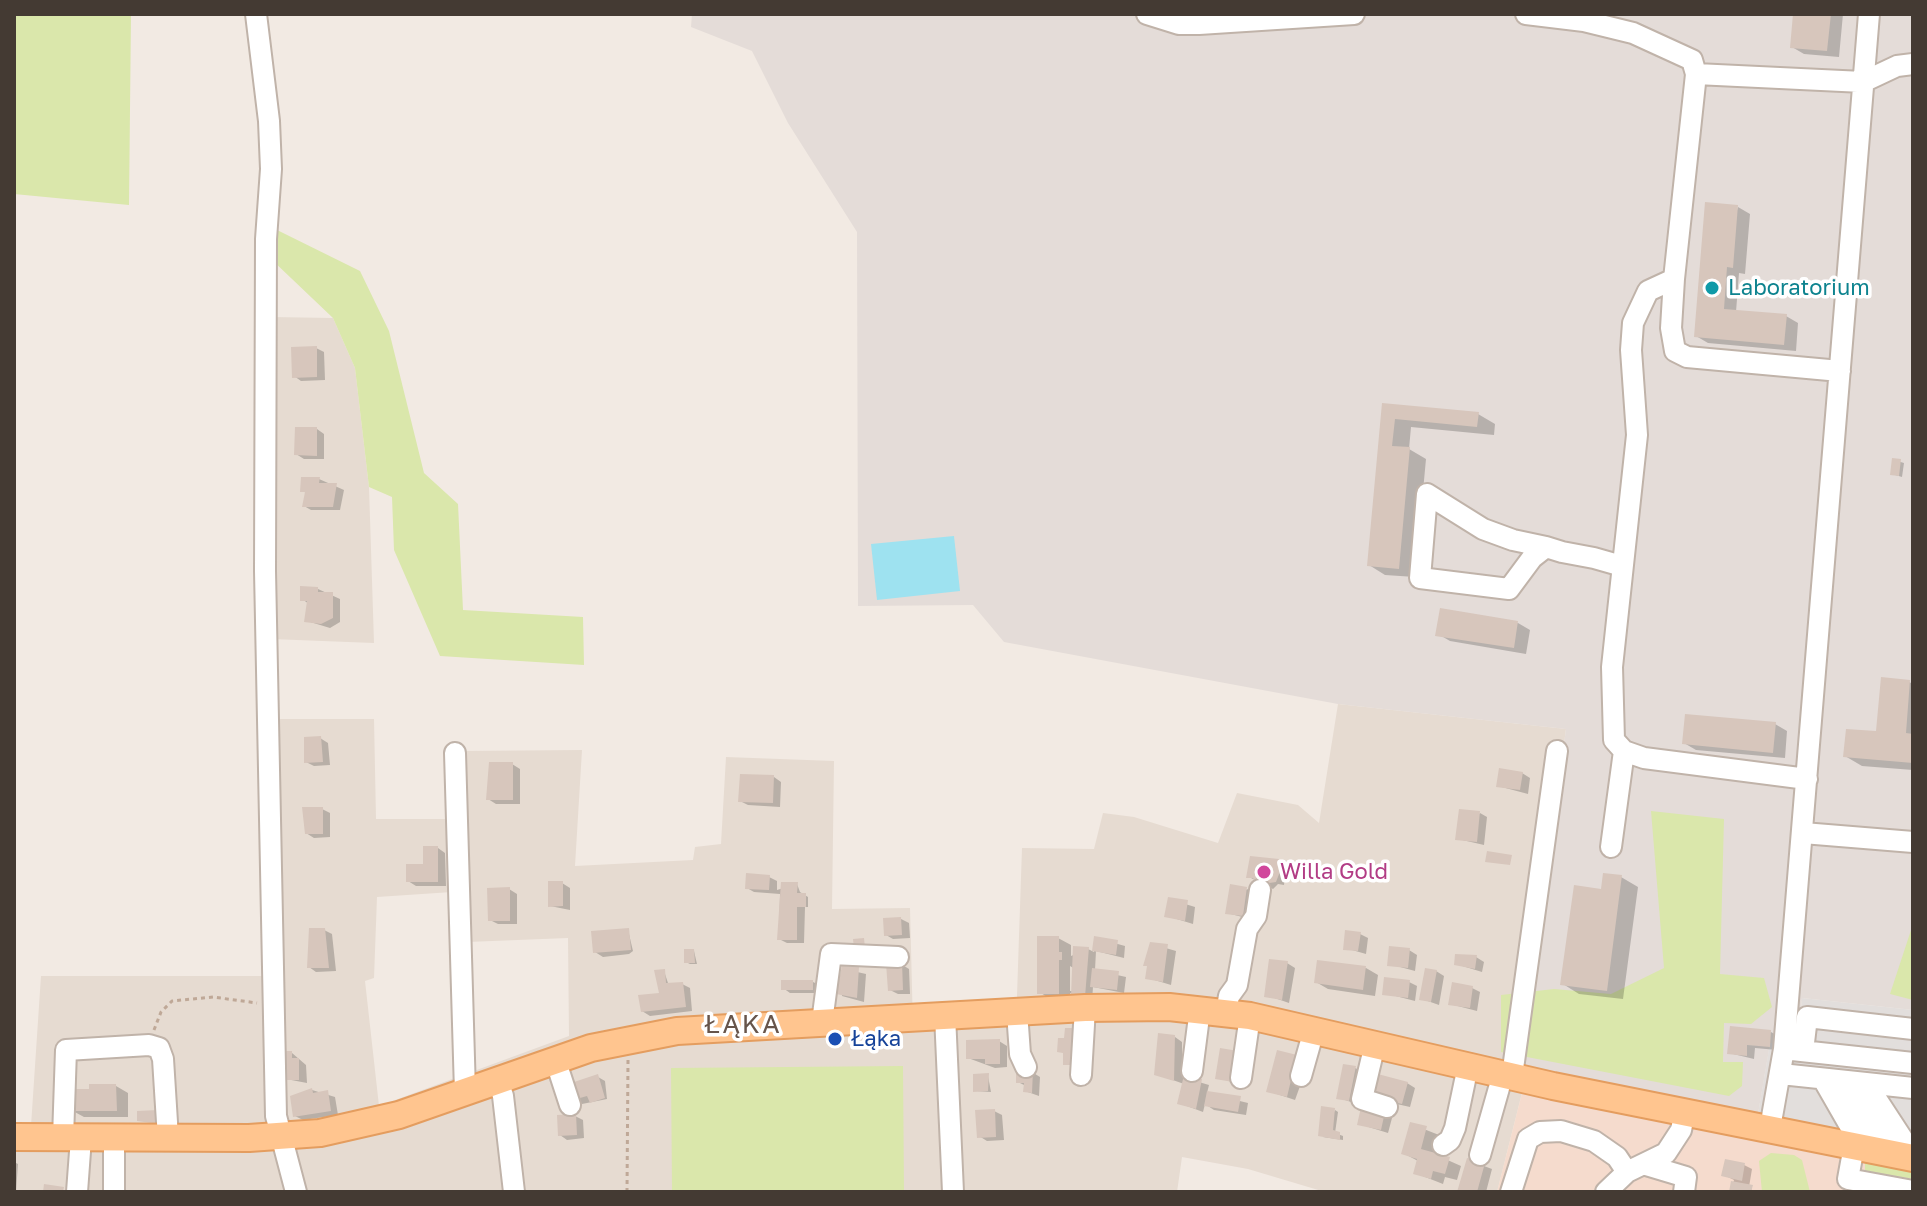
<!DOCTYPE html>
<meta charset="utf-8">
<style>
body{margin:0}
#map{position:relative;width:1927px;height:1206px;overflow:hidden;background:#f2eae3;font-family:"Golos Text",sans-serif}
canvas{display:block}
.frame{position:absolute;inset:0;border:16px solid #443a33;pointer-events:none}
</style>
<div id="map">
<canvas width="1927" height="1206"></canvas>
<div class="frame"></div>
</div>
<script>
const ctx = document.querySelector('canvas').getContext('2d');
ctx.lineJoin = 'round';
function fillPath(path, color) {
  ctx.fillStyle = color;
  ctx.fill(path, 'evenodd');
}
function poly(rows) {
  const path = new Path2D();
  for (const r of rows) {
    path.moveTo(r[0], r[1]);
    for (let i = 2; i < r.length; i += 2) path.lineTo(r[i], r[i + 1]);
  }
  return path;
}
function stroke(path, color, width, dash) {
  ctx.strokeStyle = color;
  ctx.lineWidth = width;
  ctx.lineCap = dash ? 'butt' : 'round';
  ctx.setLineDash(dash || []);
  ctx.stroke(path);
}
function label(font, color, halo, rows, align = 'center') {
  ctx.font = font + ' "Golos Text",sans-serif';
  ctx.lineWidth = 7;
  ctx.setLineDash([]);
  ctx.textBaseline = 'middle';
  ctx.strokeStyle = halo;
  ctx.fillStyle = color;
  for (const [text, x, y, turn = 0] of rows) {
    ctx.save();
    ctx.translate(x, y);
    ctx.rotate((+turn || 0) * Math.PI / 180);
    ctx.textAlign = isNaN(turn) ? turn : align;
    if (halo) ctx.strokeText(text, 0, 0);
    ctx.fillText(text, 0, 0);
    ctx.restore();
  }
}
const residential = poly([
 [271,317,333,318,355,368,369,487,374,643,271,639],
 [1338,704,1566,729,1521,1068,1522,1093,1497,1192,1325,1192,1248,1169,1182,1157,1177,1192,14,1192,14,1127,31,1126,41,976,273,976,267,719,374,719,376,819,451,819,452,892,377,897,374,978,365,981,379,1106,569,1036,568,938,467,942,460,751,582,750,575,866,693,860,695,847,721,844,726,757,834,761,832,909,910,908,913,1028,1016,1025,1022,848,1094,849,1103,813,1134,817,1218,843,1237,793,1298,805,1319,823]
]);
const commercial = poly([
 [1522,1093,1870,1164,1913,1177,1913,1192,1497,1192]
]);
const industrial = poly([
 [692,14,1913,14,1913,1010,1802,998,1798,1046,1770,1044,1758,1114,1521,1069,1566,729,1338,704,1004,642,973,605,858,606,857,232,788,123,752,51,691,27]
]);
const green = poly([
 [14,14,131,14,129,205,14,194],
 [275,229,360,271,389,331,424,473,458,504,463,610,583,617,584,665,440,656,394,550,392,497,369,487,355,368,333,318,271,259],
 [1651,811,1724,819,1720,974,1764,978,1772,1007,1751,1024,1724,1023,1723,1062,1743,1062,1742,1086,1729,1096,1501,1052,1501,995,1554,989,1611,994,1664,968],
 [1913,924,1913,1000,1890,994],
 [903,1066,904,1192,672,1192,671,1068],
 [1771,1153,1794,1155,1802,1160,1810,1192,1762,1192,1759,1161],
 [1865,1162,1913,1170,1913,1179,1865,1171]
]);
const parking = poly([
 [1802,998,1913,1010,1913,1145,1758,1114,1770,1043,1798,1046]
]);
const water = poly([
 [954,536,960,591,877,600,871,544]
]);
const shadow = poly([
 [1795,14,1843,14,1839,57,1804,54,1792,47],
 [1738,207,1750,214,1745,274,1739,273,1736,312,1786,316,1798,323,1796,351,1708,343,1696,336],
 [316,348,324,352,325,380,301,381,294,376],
 [1384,405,1478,414,1495,424,1494,435,1411,427,1409,449,1426,459,1415,577,1385,575,1369,565],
 [317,429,324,434,324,459,304,459,296,454],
 [1894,460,1904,463,1902,477,1892,474],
 [319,479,344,490,340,510,311,510,304,506,307,493,302,491],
 [318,589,340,599,340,622,330,628,307,621,309,604,302,599],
 [1518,623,1530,630,1526,654,1450,641,1438,634],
 [1909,682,1913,684,1913,770,1862,766,1845,756,1878,734],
 [1775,724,1787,731,1785,758,1696,750,1684,743],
 [320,738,328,743,330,765,314,766,306,762],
 [512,764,520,769,520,804,496,804,488,799],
 [1522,773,1530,778,1528,794,1498,786],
 [774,777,781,782,780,807,748,805,740,801],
 [322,809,330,813,330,837,314,838,306,833],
 [1480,813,1487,817,1484,845,1458,839],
 [438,848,445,853,446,886,416,886,408,881],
 [1278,861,1286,866,1284,885,1278,884,1273,889,1249,877],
 [769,877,777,881,777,890,797,884,800,892,808,897,808,907,805,907,804,943,787,943,779,939,780,894,754,892,747,888],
 [1621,877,1638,887,1623,999,1579,994,1563,984,1603,891],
 [562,883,570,888,570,910,550,906],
 [509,889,517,894,517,924,498,924,490,920],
 [1247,889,1254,893,1250,919,1227,913],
 [1169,899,1195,907,1193,924,1167,916],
 [901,919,909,923,910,938,893,939,886,935],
 [324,930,332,934,336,971,316,972,309,967],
 [628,930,633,951,629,954,603,957,595,952],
 [1360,934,1368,938,1366,954,1345,948],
 [1058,938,1071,945,1071,956,1088,949,1094,952,1096,938,1125,946,1124,958,1096,951,1095,970,1126,977,1124,993,1093,987,1092,1001,1070,993,1070,999,1051,999,1039,992],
 [1070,966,1075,969,1074,991,1070,991],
 [1152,944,1176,951,1171,985,1148,978],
 [1409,950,1417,955,1415,971,1389,964],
 [694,951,697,964,690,964,686,962],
 [1476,957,1484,962,1482,972,1456,964],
 [1287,963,1295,968,1289,1003,1266,995],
 [901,964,909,969,910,994,898,994,890,990],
 [1366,968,1378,975,1375,996,1328,989,1316,982],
 [844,969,866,974,864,1002,842,996],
 [664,971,669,986,682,984,690,988,692,1011,650,1016,642,1011,661,994,656,972],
 [1436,971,1444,976,1439,1005,1422,999],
 [813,982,821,986,821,993,790,993,783,988],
 [1409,982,1417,986,1415,1001,1384,993],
 [1472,988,1480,992,1477,1011,1450,1004],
 [1771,1032,1778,1036,1777,1050,1755,1048,1754,1059,1729,1053],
 [1175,1037,1182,1042,1182,1077,1209,1085,1207,1093,1248,1103,1246,1115,1214,1110,1205,1104,1203,1112,1179,1103,1184,1084,1156,1074],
 [999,1041,1007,1046,1007,1067,995,1068,968,1058],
 [292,1053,306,1065,307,1083,286,1079],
 [1296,1057,1304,1075,1295,1100,1268,1091],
 [1355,1068,1363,1072,1357,1104,1339,1098],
 [1032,1072,1040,1077,1039,1096,1025,1091,1026,1086,1018,1082],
 [988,1076,991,1092,975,1091],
 [598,1077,605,1081,607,1099,582,1104,574,1099],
 [1407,1083,1415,1088,1410,1107,1379,1100],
 [116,1086,128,1093,128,1117,84,1117,71,1110,91,1091],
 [312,1090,335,1097,338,1115,303,1120,295,1116],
 [1335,1110,1338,1112,1335,1133,1343,1136,1343,1140,1323,1137],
 [994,1111,1002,1115,1004,1140,987,1141,979,1136],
 [1384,1114,1392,1118,1388,1133,1359,1124],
 [575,1116,583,1120,584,1138,567,1140,560,1135],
 [1411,1124,1439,1135,1434,1154,1461,1166,1457,1180,1445,1177,1443,1184,1415,1173,1418,1161,1403,1153],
 [1468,1160,1492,1169,1486,1192,1461,1192],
 [14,1162,18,1164,16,1192,14,1192],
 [1744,1165,1752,1169,1749,1187,1754,1192,1731,1192,1734,1180,1724,1175]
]);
const building = poly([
 [1793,14,1831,14,1827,51,1790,48],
 [1705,202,1738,205,1733,268,1727,267,1724,309,1787,314,1784,345,1694,337],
 [317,346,317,377,292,378,291,347],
 [1382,403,1479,412,1477,427,1395,419,1392,446,1410,447,1399,569,1367,566],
 [295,427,317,427,317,456,294,455],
 [1892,458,1901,459,1899,476,1890,475],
 [301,477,320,477,319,483,337,483,333,507,302,507,305,492,300,492],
 [300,586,318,587,318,592,333,592,333,618,321,624,304,622,307,601,300,601],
 [1440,608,1518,621,1514,648,1435,636],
 [1881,677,1910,680,1906,733,1913,734,1913,763,1843,757,1846,729,1876,731],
 [1685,714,1776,722,1773,753,1682,744],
 [321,736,323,762,304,763,304,737],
 [489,762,513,762,513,800,486,800],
 [1499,768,1523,772,1520,790,1496,787],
 [740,774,774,775,773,803,738,802],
 [302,807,323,807,323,834,305,834],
 [1459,809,1480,811,1477,842,1455,840],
 [423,846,438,846,438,882,406,882,406,864,423,864],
 [1487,851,1512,855,1510,865,1485,862],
 [1250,856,1279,859,1281,869,1276,882,1256,885,1253,878,1246,878],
 [746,873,770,875,769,890,745,889],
 [1603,873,1622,875,1607,991,1560,985,1574,885,1601,889],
 [548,881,563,881,563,906,548,907],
 [781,882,798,882,797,893,806,893,806,907,797,907,797,940,777,940],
 [1230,884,1247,887,1243,916,1225,914],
 [510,887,510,921,488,921,487,888],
 [1168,897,1188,900,1185,921,1164,917],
 [901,917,902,935,884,936,883,918],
 [309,928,325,928,329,968,307,968],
 [629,928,631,950,593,953,591,931],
 [1345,930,1361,932,1358,951,1343,950],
 [1037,936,1059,936,1059,952,1062,952,1062,960,1059,960,1059,994,1037,994],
 [1094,936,1118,940,1116,955,1092,951],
 [864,938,865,948,854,949,853,939],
 [1150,942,1168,944,1163,982,1145,979,1147,966,1143,966],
 [1073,946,1089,947,1085,997,1071,996],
 [1389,946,1410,948,1408,968,1387,966],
 [684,949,694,949,695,963,684,963],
 [1455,954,1477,955,1475,969,1454,965],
 [1269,959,1288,961,1282,1000,1264,997],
 [1317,960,1366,966,1363,990,1314,983],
 [902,962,903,990,888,991,886,963],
 [842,966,859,967,857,998,836,994],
 [1092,968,1119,971,1117,990,1090,987],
 [1425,968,1437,970,1431,1002,1419,1000],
 [665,969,666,983,683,982,686,1007,641,1012,638,995,659,993,654,970],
 [1384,977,1410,980,1408,998,1382,995],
 [781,980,813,980,813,990,781,990],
 [1452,982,1473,986,1470,1008,1448,1005],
 [1730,1026,1771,1030,1770,1047,1747,1045,1747,1056,1727,1054],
 [1065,1028,1081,1028,1080,1065,1063,1065,1063,1053,1057,1052,1058,1038,1064,1038],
 [1158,1033,1175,1035,1174,1081,1154,1075],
 [1000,1039,1000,1064,985,1064,985,1059,966,1059,966,1040],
 [1220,1048,1238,1051,1233,1082,1215,1079],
 [1277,1050,1297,1055,1287,1097,1266,1092],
 [284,1051,292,1051,292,1058,299,1058,299,1080,284,1080],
 [1343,1064,1356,1066,1349,1101,1336,1099],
 [1016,1070,1033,1070,1032,1093,1023,1092,1024,1083,1016,1083],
 [989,1073,988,1091,973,1092,973,1074],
 [1374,1073,1408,1082,1402,1104,1369,1096],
 [598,1074,605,1098,590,1103,587,1096,573,1100,568,1084],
 [1184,1075,1202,1079,1196,1109,1177,1104],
 [89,1084,116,1084,117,1111,70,1111,69,1089,89,1089],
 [312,1088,313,1093,328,1090,331,1111,293,1117,290,1096],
 [1207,1091,1241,1096,1238,1112,1204,1106],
 [1321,1106,1335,1108,1333,1130,1340,1132,1340,1140,1318,1136],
 [1361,1107,1385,1112,1381,1130,1357,1125],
 [995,1109,996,1137,977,1138,975,1110],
 [158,1110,158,1124,137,1121,137,1111],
 [576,1114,577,1135,558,1136,557,1115],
 [1410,1122,1427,1126,1421,1149,1450,1157,1445,1174,1433,1171,1431,1179,1413,1174,1417,1159,1401,1154],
 [1467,1158,1485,1163,1477,1192,1457,1192],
 [1725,1159,1745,1163,1742,1181,1721,1176],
 [1731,1181,1753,1185,1751,1192,1729,1192],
 [44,1184,64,1187,63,1192,43,1192]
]);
const path = poly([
 [154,1030,161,1012,172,1001,213,997,257,1003],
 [627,1192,628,1060]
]);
const minor = poly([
 [256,14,269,121,271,169,266,239,265,571,276,1116,296,1192],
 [1147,14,1179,24,1199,24,1354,14],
 [1526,14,1584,21,1633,33,1692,60,1696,74],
 [1674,279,1671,328,1675,351,1687,357,1840,371],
 [1546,547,1532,558,1509,589,1420,578,1427,494,1483,529,1513,540,1546,547,1562,552,1594,558,1622,566],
 [455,753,465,1092],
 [1807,779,1644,758,1624,751,1614,740,1612,667,1637,435,1631,350,1633,323,1648,291,1674,279,1696,74,1863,82,1897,66,1913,64],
 [1803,833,1913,842],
 [1611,847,1624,751],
 [1017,1012,1020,1054,1026,1067],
 [1226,1012,1229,996,1237,985,1247,929,1256,916,1260,890],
 [945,1015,953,1192],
 [822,1022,831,954,898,957],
 [1375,1044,1362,1099,1387,1107],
 [1792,1050,1913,1063],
 [1803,1051,1807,1017,1913,1029],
 [555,1059,570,1105],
 [1192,1071,1200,1009],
 [1781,1074,1913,1088],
 [1081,1075,1085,1008],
 [1301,1076,1314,1030],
 [1512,1076,1557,751],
 [1241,1078,1250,1016],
 [1823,1079,1862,1147],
 [498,1080,503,1096,514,1192],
 [1846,1081,1888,1153],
 [1866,1083,1913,1155],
 [1770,1128,1784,1049,1869,14],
 [63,1138,66,1050,149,1045,159,1048,163,1059,168,1138],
 [1443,1145,1450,1140,1455,1128,1468,1066],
 [1854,1146,1848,1179,1913,1191],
 [1480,1155,1503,1074],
 [1646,1165,1686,1177,1684,1192],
 [77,1192,81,1138],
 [114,1192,114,1138],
 [1511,1192,1528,1139,1540,1132,1561,1131,1594,1141,1617,1157,1627,1172],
 [1606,1192,1627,1172,1666,1153,1681,1130,1685,1111]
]);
const major = poly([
 [14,1137,249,1138,320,1133,399,1115,591,1048,677,1031,1085,1008,1169,1007,1250,1016,1553,1086,1913,1158]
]);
const markers = [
 [1712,288,8,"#0f9aa8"],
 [1264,872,8,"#d1479c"],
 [835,1039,8,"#1a4fb4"]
];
const cultureNames = [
 ["Laboratorium",1728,288]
];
const hotelNames = [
 ["Willa Gold",1280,872]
];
const transitNames = [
 ["Łąka",851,1039]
];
const quarterNames = [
 ["ŁĄKA",743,1025]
];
fillPath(residential, '#e6dbd1');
fillPath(commercial, '#f5dbcd');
fillPath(industrial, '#e4dcd8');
fillPath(green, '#dae7ab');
fillPath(parking, '#e2dedc');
fillPath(water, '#9ee2f0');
fillPath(shadow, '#0003');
fillPath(building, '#d7c6bc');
stroke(minor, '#c0b3a9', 24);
stroke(major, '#e49d5f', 30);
stroke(path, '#bfa897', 3, [4, 4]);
stroke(minor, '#fff', 20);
stroke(major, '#ffc58f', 26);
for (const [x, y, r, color] of markers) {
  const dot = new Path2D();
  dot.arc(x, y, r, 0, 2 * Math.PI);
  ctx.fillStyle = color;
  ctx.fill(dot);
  stroke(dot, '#fff', 3);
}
label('22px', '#0d838f', '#fff', cultureNames, 'left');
label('22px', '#b23c85', '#fff', hotelNames, 'left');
label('22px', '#164399', '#fff', transitNames, 'left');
ctx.letterSpacing = '2px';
label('26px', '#67554b', '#fff', quarterNames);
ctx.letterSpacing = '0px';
</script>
